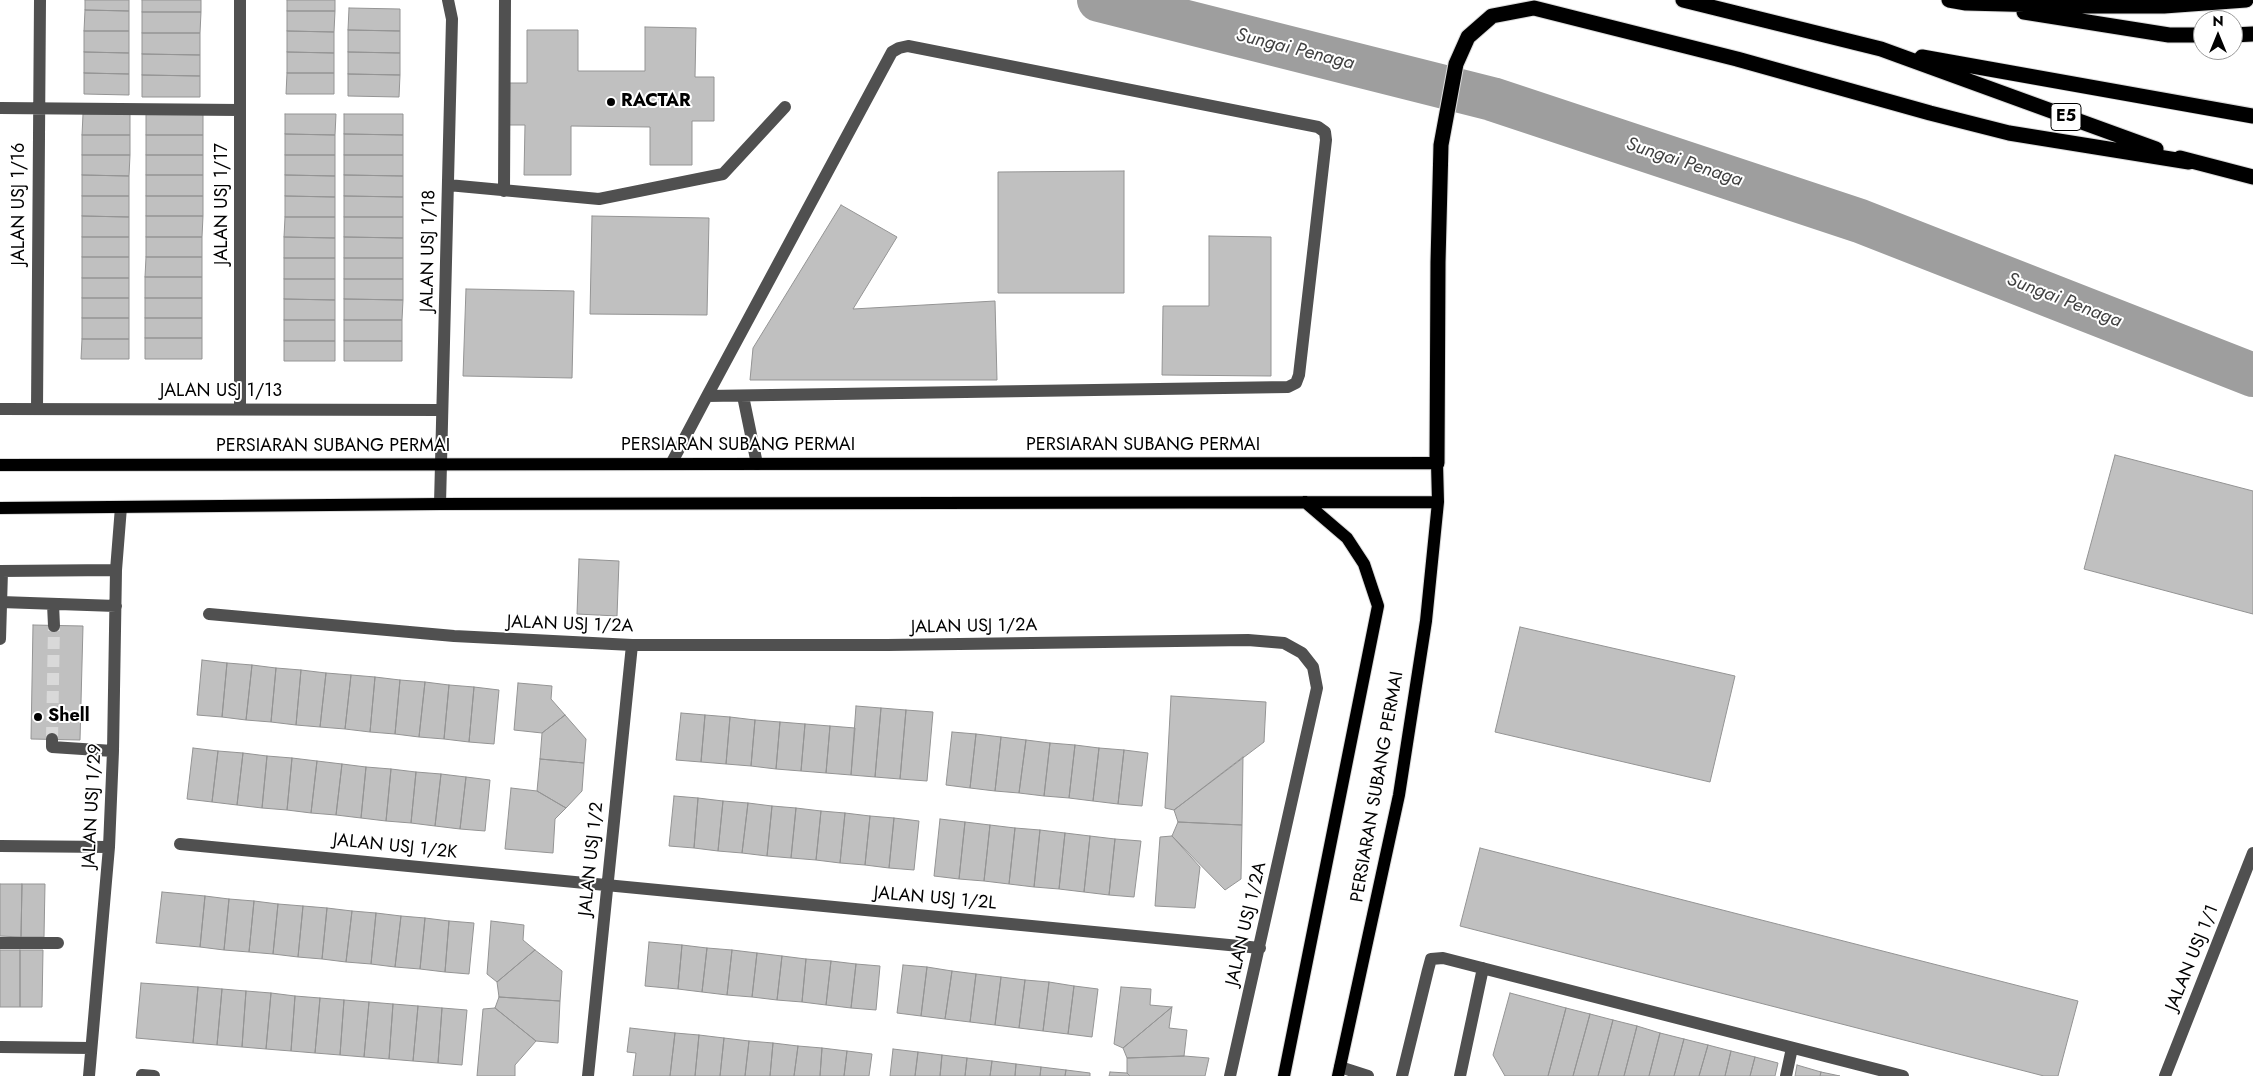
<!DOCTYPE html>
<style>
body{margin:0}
#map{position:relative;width:2253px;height:1076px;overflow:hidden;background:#fff;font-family:Jost,sans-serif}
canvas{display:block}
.north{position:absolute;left:2193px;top:10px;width:50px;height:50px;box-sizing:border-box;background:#fff;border:1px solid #999;border-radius:50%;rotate:0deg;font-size:14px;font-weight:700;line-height:20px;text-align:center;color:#000}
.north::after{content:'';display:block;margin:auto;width:18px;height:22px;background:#000;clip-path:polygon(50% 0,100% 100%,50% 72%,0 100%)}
</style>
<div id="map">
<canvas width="2253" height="1076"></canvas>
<div class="north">N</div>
</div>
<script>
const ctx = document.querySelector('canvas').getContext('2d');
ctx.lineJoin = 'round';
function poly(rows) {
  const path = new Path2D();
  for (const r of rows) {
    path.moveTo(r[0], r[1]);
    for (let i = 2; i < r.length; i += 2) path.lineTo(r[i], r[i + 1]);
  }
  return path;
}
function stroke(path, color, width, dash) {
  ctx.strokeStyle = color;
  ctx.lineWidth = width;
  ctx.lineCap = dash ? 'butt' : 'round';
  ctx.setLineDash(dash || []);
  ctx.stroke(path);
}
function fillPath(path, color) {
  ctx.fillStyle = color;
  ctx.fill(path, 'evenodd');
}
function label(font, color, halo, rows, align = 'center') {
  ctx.font = font + ' Jost,sans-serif';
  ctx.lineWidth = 4;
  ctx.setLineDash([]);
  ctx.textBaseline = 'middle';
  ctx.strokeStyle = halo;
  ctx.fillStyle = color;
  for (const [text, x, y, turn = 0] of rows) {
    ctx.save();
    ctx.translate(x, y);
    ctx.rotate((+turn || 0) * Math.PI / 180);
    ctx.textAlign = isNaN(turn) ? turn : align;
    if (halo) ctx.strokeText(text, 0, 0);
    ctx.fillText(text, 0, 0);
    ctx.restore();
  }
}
const river = poly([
 [1099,0,1492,99,1860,221,2253,375]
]);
const building = poly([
 [85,0,129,0,129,11,85,10,85,0],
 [142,0,201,0,201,12,142,12,142,0],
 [287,0,335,0,335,11,287,11,287,0],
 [349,8,400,9,400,31,348,30,349,8],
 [85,10,129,11,129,31,84,31,85,10],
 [287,11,335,11,334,32,287,31,287,11],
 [142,12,201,12,200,33,142,33,142,12],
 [645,27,696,28,695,77,714,77,714,121,692,121,692,165,650,165,650,127,571,126,571,175,524,175,525,125,508,125,508,83,527,83,527,30,578,30,578,71,645,71,645,27],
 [348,30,400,31,400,53,348,52,348,30],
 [84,31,129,31,129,53,84,52,84,31],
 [287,31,334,32,334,53,287,52,287,31],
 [142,33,200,33,200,55,142,54,142,33],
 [84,52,129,53,129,74,84,73,84,52],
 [287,52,334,53,334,73,287,73,287,52],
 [348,52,400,53,400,75,348,74,348,52],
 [142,54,200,55,200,76,142,75,142,54],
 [84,73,129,74,129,95,84,94,84,73],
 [287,73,334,73,334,94,286,94,287,73],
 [348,74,400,75,399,97,348,96,348,74],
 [142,75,200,76,200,97,142,97,142,75],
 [83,114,130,114,130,135,82,135,83,114],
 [146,114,203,114,203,135,146,135,146,114],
 [285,114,336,114,335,135,285,134,285,114],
 [344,114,403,114,403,135,344,134,344,114],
 [285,134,335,135,335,155,285,155,285,134],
 [344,134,403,135,403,155,344,155,344,134],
 [82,135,130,135,130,155,82,155,82,135],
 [146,135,203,135,203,155,146,155,146,135],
 [82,155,130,155,129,176,82,175,82,155],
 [146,155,203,155,203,175,146,175,146,155],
 [285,155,335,155,335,176,285,175,285,155],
 [344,155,403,155,403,176,344,175,344,155],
 [1124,171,1124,293,998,293,998,172,1124,171],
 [82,175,129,176,129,196,82,196,82,175],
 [146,175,203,175,203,196,146,196,146,175],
 [285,175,335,176,335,197,285,196,285,175],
 [344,175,403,176,403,197,344,196,344,175],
 [82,196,129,196,129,217,82,216,82,196],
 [146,196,203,196,203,216,146,216,146,196],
 [285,196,335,197,335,217,285,217,285,196],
 [344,196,403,197,403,217,344,217,344,196],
 [841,205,897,237,853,309,995,301,997,380,750,380,753,348,841,205],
 [82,216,129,217,129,237,82,237,82,216],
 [146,216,203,216,202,237,146,237,146,216],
 [592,216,709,218,707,315,590,314,592,216],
 [285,217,335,217,335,238,284,237,285,217],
 [344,217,403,217,403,238,344,237,344,217],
 [1209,236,1271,237,1271,376,1162,375,1163,306,1209,306,1209,236],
 [82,237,129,237,129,257,82,257,82,237],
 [146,237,202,237,202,257,146,257,146,237],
 [284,237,335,238,335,258,284,258,284,237],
 [344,237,403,238,403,258,344,258,344,237],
 [82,257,129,257,129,278,82,278,82,257],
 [146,257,202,257,202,277,145,277,146,257],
 [284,258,335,258,335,279,284,279,284,258],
 [344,258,403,258,403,279,344,279,344,258],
 [145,277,202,277,202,298,145,298,145,277],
 [82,278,129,278,129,298,82,298,82,278],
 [284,279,335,279,335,300,284,299,284,279],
 [344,279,403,279,403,300,344,299,344,279],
 [466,289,574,291,572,378,463,376,466,289],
 [82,298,129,298,129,318,82,318,82,298],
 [145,298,202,298,202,318,145,318,145,298],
 [284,299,335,300,335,320,284,320,284,299],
 [344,299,403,300,402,320,344,320,344,299],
 [82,318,129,318,129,339,82,339,82,318],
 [145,318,202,318,202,338,145,338,145,318],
 [284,320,335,320,335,341,284,341,284,320],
 [344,320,402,320,402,341,344,341,344,320],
 [145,338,202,338,202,359,145,359,145,338],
 [82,339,129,339,129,359,81,359,82,339],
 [284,341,335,341,335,361,284,361,284,341],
 [344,341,402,341,402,361,344,361,344,341],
 [2115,455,2253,491,2253,614,2084,569,2115,455],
 [579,559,619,561,617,616,577,614,579,559],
 [33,625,83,626,80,740,31,739,33,625],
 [1520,627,1735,676,1710,782,1495,732,1520,627],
 [202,660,227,663,222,717,197,715,202,660],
 [227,663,252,665,246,720,222,717,227,663],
 [252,665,276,668,271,722,246,720,252,665],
 [276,668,301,670,296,725,271,722,276,668],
 [301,670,326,673,320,727,296,725,301,670],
 [326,673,351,675,345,729,320,727,326,673],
 [351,675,375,677,370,732,345,729,351,675],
 [375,677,400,680,395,734,370,732,375,677],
 [400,680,425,682,419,737,395,734,400,680],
 [425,682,449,685,444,739,419,737,425,682],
 [518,683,552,686,551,699,565,715,542,733,514,730,518,683],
 [449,685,474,687,469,742,444,739,449,685],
 [474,687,499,690,494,744,469,742,474,687],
 [1171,696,1266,702,1264,742,1174,810,1165,808,1171,696],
 [856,706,881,708,875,777,851,775,856,706],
 [881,708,906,710,900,779,875,777,881,708],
 [906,710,933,712,927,781,900,779,906,710],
 [681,713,705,715,701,762,676,760,681,713],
 [565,715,586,739,584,763,540,759,542,733,565,715],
 [705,715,730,717,726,764,701,762,705,715],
 [730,717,755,720,751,766,726,764,730,717],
 [755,720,780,722,776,769,751,766,755,720],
 [780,722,805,724,801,771,776,769,780,722],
 [805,724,830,726,826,773,801,771,805,724],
 [830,726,855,728,851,775,826,773,830,726],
 [952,732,976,734,970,788,946,785,952,732],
 [976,734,1001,737,995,791,970,788,976,734],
 [1001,737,1026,740,1019,793,995,791,1001,737],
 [1026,740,1050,743,1044,796,1019,793,1026,740],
 [1050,743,1075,745,1069,798,1044,796,1050,743],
 [1075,745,1099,748,1093,801,1069,798,1075,745],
 [193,748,218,751,212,802,187,799,193,748],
 [1099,748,1124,750,1118,804,1093,801,1099,748],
 [1124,750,1148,753,1142,806,1118,804,1124,750],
 [218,751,243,753,237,805,212,802,218,751],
 [243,753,267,756,262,808,237,805,243,753],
 [267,756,292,758,287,810,262,808,267,756],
 [1243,757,1242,825,1178,822,1174,810,1243,757],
 [292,758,317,761,311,813,287,810,292,758],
 [540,759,584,763,582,791,566,808,537,791,540,759],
 [317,761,342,764,336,815,311,813,317,761],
 [342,764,366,767,361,818,336,815,342,764],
 [366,767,391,769,386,821,361,818,366,767],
 [391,769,416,772,411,823,386,821,391,769],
 [416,772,441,774,435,826,411,823,416,772],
 [441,774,466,777,460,829,435,826,441,774],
 [466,777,490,780,485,831,460,829,466,777],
 [511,788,537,791,566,808,555,819,553,853,505,849,511,788],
 [674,796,698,798,694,848,669,846,674,796],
 [698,798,723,801,718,851,694,848,698,798],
 [723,801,748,803,742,853,718,851,723,801],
 [748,803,772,806,767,856,742,853,748,803],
 [772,806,796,808,791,858,767,856,772,806],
 [796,808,821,811,816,860,791,858,796,808],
 [821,811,845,813,840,863,816,860,821,811],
 [845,813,870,816,865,865,840,863,845,813],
 [870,816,894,818,889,868,865,865,870,816],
 [894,818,919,821,914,870,889,868,894,818],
 [940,819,965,822,959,879,934,876,940,819],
 [965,822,990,825,984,881,959,879,965,822],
 [1178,822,1242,825,1241,879,1225,890,1172,836,1178,822],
 [990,825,1015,828,1009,884,984,881,990,825],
 [1015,828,1040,830,1034,887,1009,884,1015,828],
 [1040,830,1065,833,1059,889,1034,887,1040,830],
 [1065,833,1090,836,1084,892,1059,889,1065,833],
 [1090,836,1115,839,1109,895,1084,892,1090,836],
 [1172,836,1200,867,1195,908,1155,906,1160,837,1172,836],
 [1115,839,1141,841,1134,897,1109,895,1115,839],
 [1480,848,2078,1001,2058,1076,2044,1076,1460,926,1480,848],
 [0,884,22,884,21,937,0,936,0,884],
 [22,884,45,884,44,937,21,937,22,884],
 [162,892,205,896,200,947,156,943,162,892],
 [205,896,229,899,224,950,200,947,205,896],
 [229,899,254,901,249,952,224,950,229,899],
 [254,901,278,904,273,954,249,952,254,901],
 [278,904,303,906,298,957,273,954,278,904],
 [303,906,327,908,322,959,298,957,303,906],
 [327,908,352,911,346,962,322,959,327,908],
 [352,911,376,913,371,964,346,962,352,911],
 [376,913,401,916,395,967,371,964,376,913],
 [401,916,425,918,420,969,395,967,401,916],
 [425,918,449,921,445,972,420,969,425,918],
 [449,921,474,923,469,974,445,972,449,921],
 [491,921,524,925,523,940,535,950,497,982,487,974,491,921],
 [649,942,682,945,678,989,645,986,649,942],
 [682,945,707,948,702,992,678,989,682,945],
 [707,948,732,950,727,995,702,992,707,948],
 [0,950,20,950,20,1007,0,1007,0,950],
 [20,950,43,950,42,1007,20,1007,20,950],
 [535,950,562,971,560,1001,499,997,497,982,535,950],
 [732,950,757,953,752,997,727,995,732,950],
 [757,953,782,956,777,1000,752,997,757,953],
 [782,956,806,959,802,1002,777,1000,782,956],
 [806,959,831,961,826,1005,802,1002,806,959],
 [831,961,856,964,851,1008,826,1005,831,961],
 [856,964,880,966,876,1010,851,1008,856,964],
 [903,965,927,967,921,1016,897,1013,903,965],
 [927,967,952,971,945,1019,921,1016,927,967],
 [952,971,976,974,970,1022,945,1019,952,971],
 [976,974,1001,977,995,1025,970,1022,976,974],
 [1001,977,1025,980,1019,1028,995,1025,1001,977],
 [1025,980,1049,982,1043,1031,1019,1028,1025,980],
 [1049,982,1074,986,1068,1034,1043,1031,1049,982],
 [141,983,198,987,193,1043,136,1038,141,983],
 [1074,986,1098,989,1092,1037,1068,1034,1074,986],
 [198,987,222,989,217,1045,193,1043,198,987],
 [1121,987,1151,989,1150,1005,1172,1007,1123,1048,1114,1044,1121,987],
 [222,989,246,991,242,1047,217,1045,222,989],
 [246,991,271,993,266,1049,242,1047,246,991],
 [271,993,295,996,291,1051,266,1049,271,993],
 [1510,993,1566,1008,1548,1076,1505,1076,1493,1055,1510,993],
 [295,996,320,998,315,1053,291,1051,295,996],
 [499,997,560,1001,558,1043,536,1041,495,1008,499,997],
 [320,998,344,1000,340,1055,315,1053,320,998],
 [344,1000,369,1002,364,1057,340,1055,344,1000],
 [369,1002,393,1004,389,1059,364,1057,369,1002],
 [393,1004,418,1006,413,1061,389,1059,393,1004],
 [418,1006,442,1008,438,1063,413,1061,418,1006],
 [1172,1007,1169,1028,1187,1030,1184,1056,1127,1058,1123,1048,1172,1007],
 [442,1008,467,1010,462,1065,438,1063,442,1008],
 [495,1008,536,1041,515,1065,515,1076,477,1076,483,1009,495,1008],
 [1566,1008,1590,1014,1573,1076,1548,1076,1566,1008],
 [1590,1014,1613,1020,1598,1076,1573,1076,1590,1014],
 [1613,1020,1637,1026,1624,1076,1598,1076,1613,1020],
 [1637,1026,1660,1033,1649,1076,1624,1076,1637,1026],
 [630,1028,675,1033,670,1076,633,1076,636,1053,627,1052,630,1028],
 [675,1033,699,1035,695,1076,670,1076,675,1033],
 [1660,1033,1684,1039,1674,1076,1649,1076,1660,1033],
 [699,1035,724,1038,720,1076,695,1076,699,1035],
 [724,1038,749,1041,745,1076,720,1076,724,1038],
 [1684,1039,1708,1045,1699,1076,1674,1076,1684,1039],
 [749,1041,773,1043,770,1076,745,1076,749,1041],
 [773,1043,798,1046,794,1076,770,1076,773,1043],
 [1708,1045,1731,1051,1725,1076,1699,1076,1708,1045],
 [798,1046,822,1048,820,1076,794,1076,798,1046],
 [822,1048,847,1051,844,1076,820,1076,822,1048],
 [893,1049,918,1052,915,1076,890,1076,893,1049],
 [847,1051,872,1054,869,1076,844,1076,847,1051],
 [1731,1051,1755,1057,1750,1076,1725,1076,1731,1051],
 [918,1052,942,1055,940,1076,915,1076,918,1052],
 [942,1055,967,1058,965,1076,940,1076,942,1055],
 [1184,1056,1209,1058,1205,1076,1130,1076,1127,1073,1127,1058,1184,1056],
 [1755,1057,1778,1063,1775,1076,1750,1076,1755,1057],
 [967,1058,992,1061,990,1076,965,1076,967,1058],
 [992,1061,1016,1064,1015,1076,990,1076,992,1061],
 [1016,1064,1041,1067,1040,1076,1015,1076,1016,1064],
 [1797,1065,1821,1072,1820,1076,1795,1076,1797,1065],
 [1041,1067,1066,1070,1065,1076,1040,1076,1041,1067],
 [1066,1070,1090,1073,1090,1076,1065,1076,1066,1070],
 [1110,1072,1127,1073,1130,1076,1109,1076,1110,1072],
 [1821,1072,1840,1076,1820,1076,1821,1072]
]);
const minorTunnel = poly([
 [52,739,54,626]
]);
const minor = poly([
 [240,0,240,409],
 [0,108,240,110],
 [448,185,599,199,723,174,785,107],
 [504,191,505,0],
 [743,396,757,464],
 [0,409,442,410],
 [37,409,40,0],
 [671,464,707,396,892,52,899,48,908,46,1318,127,1325,132,1326,140,1299,375,1296,383,1288,387,707,396],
 [440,504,452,19,448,0],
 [0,571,116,570],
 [1,602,116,606],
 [53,604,54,626],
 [209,614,454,636,632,645,887,645,1248,640,1284,643,1302,653,1313,667,1317,688,1230,1076],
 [0,639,2,571],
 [52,739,52,747,113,751],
 [180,844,1260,948],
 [0,846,109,847],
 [0,943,58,943],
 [0,1047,91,1048],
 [1340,1067,1368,1076],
 [142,1075,154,1076],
 [89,1076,109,847,113,751,116,570,121,507],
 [588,1076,632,645],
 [1402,1076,1428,970,1431,959,1443,958,1903,1076],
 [1460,1076,1483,968],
 [1786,1076,1792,1048],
 [2165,1076,2253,853]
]);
const major = poly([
 [0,465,1437,463,1438,502,1426,621,1399,795,1338,1076],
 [0,508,440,504,1438,502],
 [1284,1076,1378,606,1364,564,1347,538,1305,502]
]);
const highway = poly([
 [1683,0,1881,49,2156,149],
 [1949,0,1966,3,2083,6,2164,6,2246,0],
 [2024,12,2169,35,2203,35],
 [2233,35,2253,34],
 [1922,57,2253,116],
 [2180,158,2253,177],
 [1437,463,1438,262,1441,145,1456,64,1468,37,1492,16,1534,8,1737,59,1930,113,2009,133,2189,162]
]);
const markers = [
 [611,102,5,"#000"],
 [38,717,5,"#000"]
];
const shields = [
 [2066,117,30]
];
const shieldNames = [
 ["E5",2066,117]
];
const poiNames = [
 ["RACTAR",621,102],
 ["Shell",48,717]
];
const streetNames = [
 ["JALAN USJ 1/16",20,204,-90],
 ["JALAN USJ 1/17",223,204,-90],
 ["JALAN USJ 1/18",429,251,-89],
 ["JALAN USJ 1/13",221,392],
 ["PERSIARAN SUBANG PERMAI",738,446],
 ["PERSIARAN SUBANG PERMAI",1143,446],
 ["PERSIARAN SUBANG PERMAI",333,447],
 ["JALAN USJ 1/2A",570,625,2],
 ["JALAN USJ 1/2A",974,627,-1],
 ["PERSIARAN SUBANG PERMAI",1378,787,-80],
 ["JALAN USJ 1/29",93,806,-87],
 ["JALAN USJ 1/2K",395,847,6],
 ["JALAN USJ 1/2",592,859,-84],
 ["JALAN USJ 1/2L",935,899,5],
 ["JALAN USJ 1/2A",1247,924,-77],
 ["JALAN USJ 1/1",2193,958,-68]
];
const waterNames = [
 ["Sungai Penaga",1295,50,14],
 ["Sungai Penaga",1684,163,18],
 ["Sungai Penaga",2064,301,21]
];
stroke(river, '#9e9e9e', 44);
fillPath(building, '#c0c0c0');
stroke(building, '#949494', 1);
stroke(minorTunnel, '#d9d9d9', 12, [12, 6]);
stroke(major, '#dbdbdb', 14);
stroke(highway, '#dbdbdb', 17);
stroke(minor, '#505050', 12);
stroke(major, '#000', 12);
stroke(highway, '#000', 15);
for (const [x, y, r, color] of markers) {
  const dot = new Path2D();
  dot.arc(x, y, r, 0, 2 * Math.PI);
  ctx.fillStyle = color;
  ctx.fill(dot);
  stroke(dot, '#fff', 2);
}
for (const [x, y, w] of shields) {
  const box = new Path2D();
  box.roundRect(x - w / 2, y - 13.5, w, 27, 4);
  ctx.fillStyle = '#fff';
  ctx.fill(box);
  stroke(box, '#000', 1);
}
label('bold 16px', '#000', null, shieldNames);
label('bold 18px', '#000', '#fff', poiNames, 'left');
label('18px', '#000', '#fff', streetNames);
label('italic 19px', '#3f3f3f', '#fff', waterNames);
</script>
